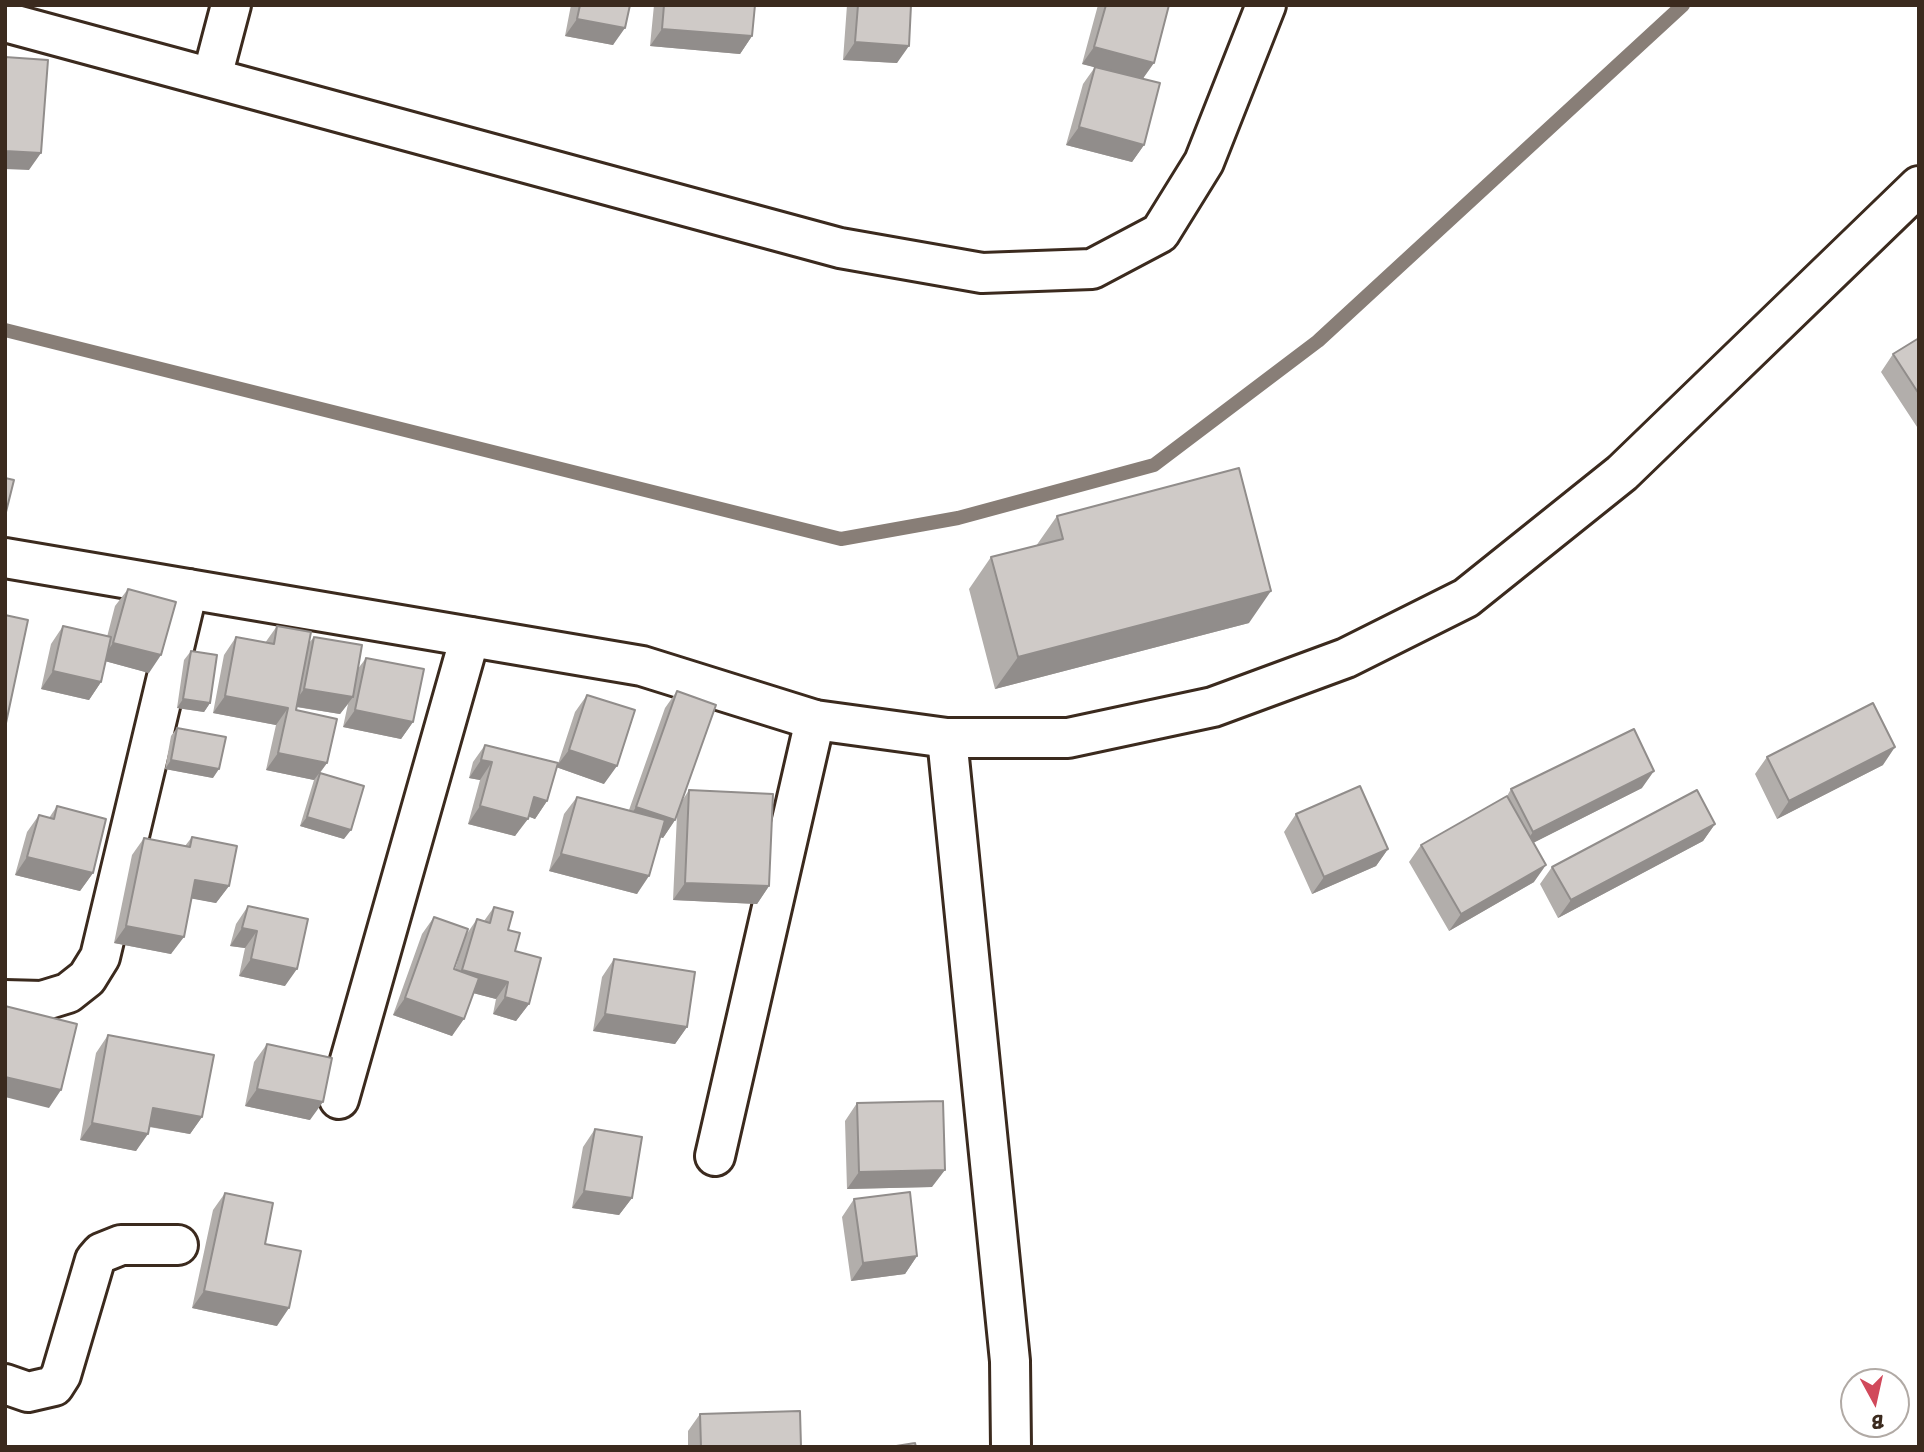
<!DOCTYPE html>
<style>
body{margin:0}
#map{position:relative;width:1924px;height:1452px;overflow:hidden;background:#fff;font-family:Sriracha,sans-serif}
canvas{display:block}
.frame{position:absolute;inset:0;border:7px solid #3b2a1e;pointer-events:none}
.north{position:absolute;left:1840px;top:1368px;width:70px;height:70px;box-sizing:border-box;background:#fff;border:2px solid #b1aaa5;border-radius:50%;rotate:172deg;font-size:19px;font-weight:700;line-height:28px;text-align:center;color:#3b2a1e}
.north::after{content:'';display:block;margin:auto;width:24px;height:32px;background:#d1495b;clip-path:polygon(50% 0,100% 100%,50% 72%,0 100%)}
</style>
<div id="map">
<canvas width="1924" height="1452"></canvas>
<div class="frame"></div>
<div class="north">B</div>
</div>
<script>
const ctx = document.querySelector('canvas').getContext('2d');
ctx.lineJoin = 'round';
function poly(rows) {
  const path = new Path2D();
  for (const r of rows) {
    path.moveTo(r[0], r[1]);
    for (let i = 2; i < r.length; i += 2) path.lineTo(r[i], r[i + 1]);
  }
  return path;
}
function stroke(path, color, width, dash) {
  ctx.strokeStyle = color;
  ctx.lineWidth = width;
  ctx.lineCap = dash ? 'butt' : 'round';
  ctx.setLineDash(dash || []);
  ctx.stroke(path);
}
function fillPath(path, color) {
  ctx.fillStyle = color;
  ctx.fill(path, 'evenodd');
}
const stream = poly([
 [5,330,841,539,958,518,1154,465,1318,341,1683,5]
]);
const minor = poly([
 [5,22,840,248,982,273,1092,269,1160,233,1204,162,1266,5],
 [212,77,231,5],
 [947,738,1010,1361,1011,1447],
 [5,1000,42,1001,68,993,87,978,100,957,188,589],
 [339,1099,470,637],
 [715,1156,815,720],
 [5,1384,28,1392,54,1386,61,1375,95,1260,101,1253,121,1245,178,1245]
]);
const major = poly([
 [5,558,642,666,815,720,947,738,1068,738,1213,707,1346,658,1466,598,1622,473,1919,186]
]);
const wall = poly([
 [571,5,630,5,613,45,565,36],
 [654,5,755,5,752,36,740,54,650,46],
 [847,5,911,5,897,63,843,60],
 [1098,5,1169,5,1143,79,1144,145,1132,162,1066,145,1083,84,1095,67,1082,64],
 [1919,338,1919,430,1881,372,1893,354],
 [1057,516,1249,623,995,689,969,589,991,557,1036,546],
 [128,589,149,673,105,661,101,682,89,700,41,689,51,644,63,626,107,637,115,606],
 [277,626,308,644,314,637,357,670,366,658,413,722,401,739,343,727,348,704,340,714,296,707,296,710,327,763,320,773,344,839,300,826,314,780,266,770,276,725,213,713,224,655,236,637,265,643],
 [191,651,210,703,204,712,177,708,184,660],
 [677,691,682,801,689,790,769,886,757,904,673,900,677,815,675,820,663,838,660,837,637,894,549,871,564,814,577,797,629,810,665,708],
 [587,695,604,784,556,767,547,801,535,819,528,816,515,836,468,824,480,780,469,778,473,762,485,745,557,767,575,712],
 [177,728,213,778,165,769,171,736],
 [1767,757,1883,765,1777,819,1755,774],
 [1642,788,1533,843,1534,882,1449,931,1409,862,1421,845,1507,796,1511,789],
 [57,806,93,873,80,891,15,875,27,832,39,815,49,818],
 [1296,814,1388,849,1376,866,1312,894,1284,832],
 [1715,824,1703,841,1558,918,1540,884,1552,867],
 [192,837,229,886,216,903,191,898,171,954,114,943,132,855,144,838,185,846],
 [248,906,285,986,239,976,245,948,230,946,236,924],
 [494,907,508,930,515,951,529,1004,516,1021,493,1014,496,999,473,993,452,1036,393,1015,422,934,434,917,466,935,477,919,484,921],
 [462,945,457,963,455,970,454,969],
 [614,959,687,1027,675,1044,593,1031,602,977],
 [108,1035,202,1117,190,1134,149,1127,136,1151,80,1140,96,1053],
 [267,1044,310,1120,245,1106,254,1062],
 [857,1103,932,1187,847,1189,845,1121],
 [595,1129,632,1198,619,1215,572,1208,583,1147],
 [225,1193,277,1326,192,1308,213,1210],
 [854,1199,917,1256,905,1274,851,1281,842,1217],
 [700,1414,801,1447,688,1447,688,1431]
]);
const shadedWall = poly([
 [577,19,625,28,613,45,565,36],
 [662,29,752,36,740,54,650,46],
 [855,42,909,46,897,63,843,60],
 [1094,47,1154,63,1142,80,1082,64],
 [1079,127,1144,145,1132,162,1066,145],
 [5,151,41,153,29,170,5,169],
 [1271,591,1249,623,995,689,1018,657],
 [113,643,161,655,149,673,101,660],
 [53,671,101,682,89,700,41,689],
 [304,689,353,697,340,714,292,706],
 [225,696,288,708,276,725,213,713],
 [183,699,210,703,204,712,177,708],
 [355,710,413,722,401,739,343,727],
 [1895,747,1883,765,1777,819,1789,801],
 [569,750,617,766,604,784,556,767],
 [278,753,327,763,314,780,266,770],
 [171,760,219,769,213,778,165,769],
 [481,760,492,762,480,780,469,778],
 [1654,771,1642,788,1521,849,1533,832],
 [534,797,547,801,535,819,522,814],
 [480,806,528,819,515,836,468,824],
 [636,807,675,820,663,838,624,825],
 [307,817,351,830,344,839,300,826],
 [1715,824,1703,841,1558,918,1571,900],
 [1388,849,1376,866,1312,894,1324,877],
 [561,854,649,876,637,894,549,871],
 [27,857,93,873,80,891,15,875],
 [1546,865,1534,882,1449,931,1461,914],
 [195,880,229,886,216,903,183,897],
 [685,883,769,886,757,904,673,900],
 [126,926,184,937,171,954,114,943],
 [242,928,257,931,245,948,230,946],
 [251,959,297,969,285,986,239,976],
 [462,970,508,982,496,999,450,987],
 [505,997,529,1004,516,1021,493,1014],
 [405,998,464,1019,452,1036,393,1015],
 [605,1014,687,1027,675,1044,593,1031],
 [5,1077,61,1090,49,1108,5,1097],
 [257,1089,323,1102,310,1120,245,1106],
 [153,1108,202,1117,190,1134,141,1125],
 [92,1123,148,1134,136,1151,80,1140],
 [945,1170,932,1187,847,1189,859,1172],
 [584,1191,632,1198,619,1215,572,1208],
 [917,1256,905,1274,851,1281,863,1263],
 [204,1291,289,1308,277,1326,192,1308]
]);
const building = poly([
 [580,5,630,5,625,28,577,19,580,5],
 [664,5,755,5,752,36,662,29,664,5],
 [858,5,911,5,909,46,855,42,858,5],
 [1106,5,1169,5,1154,63,1094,47,1106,5],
 [5,57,48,60,41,153,5,151,5,57],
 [1095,67,1160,83,1144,145,1079,127,1095,67],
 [1919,338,1919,394,1893,354,1919,338],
 [1239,468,1271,591,1018,657,991,557,1063,539,1057,516,1239,468],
 [5,478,14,480,5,516,5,478],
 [128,589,176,602,161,655,113,643,128,589],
 [5,615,28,620,6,723,5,722,5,615],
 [63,626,111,637,101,682,53,671,63,626],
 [277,626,311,632,296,710,337,719,327,763,278,753,288,708,225,696,236,637,274,644,277,626],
 [314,637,362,645,353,697,304,689,314,637],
 [191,651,217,655,210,703,183,699,191,651],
 [366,658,424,669,413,722,355,710,366,658],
 [677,691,716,705,675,820,636,807,677,691],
 [587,695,635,710,617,766,569,750,587,695],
 [1873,703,1895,747,1789,801,1767,757,1873,703],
 [177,728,226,737,219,769,171,760,177,728],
 [1634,729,1654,771,1533,832,1511,789,1634,729],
 [485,745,558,763,547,801,534,797,528,819,480,806,492,762,481,760,485,745],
 [320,773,364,786,351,830,307,817,320,773],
 [1360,786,1388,849,1324,877,1296,814,1360,786],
 [689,790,773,794,769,886,685,883,689,790],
 [1697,790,1715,824,1571,900,1552,867,1697,790],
 [1507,796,1546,865,1461,914,1421,845,1507,796],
 [577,797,665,820,649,876,561,854,577,797],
 [57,806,106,819,93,873,27,857,39,815,54,819,57,806],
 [192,837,237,846,229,886,195,880,184,937,126,926,144,838,190,847,192,837],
 [248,906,308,919,297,969,251,959,257,931,242,928,248,906],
 [494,907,513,912,508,930,520,933,515,951,541,958,529,1004,505,997,508,982,462,970,477,919,490,923,494,907],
 [434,917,468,929,454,969,479,978,464,1019,405,998,434,917],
 [614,959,695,972,687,1027,605,1014,614,959],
 [5,1006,77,1024,61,1090,5,1077,5,1006],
 [108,1035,214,1055,202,1117,153,1108,148,1134,92,1123,108,1035],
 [267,1044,332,1058,323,1102,257,1089,267,1044],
 [943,1101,945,1170,859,1172,857,1103,943,1101],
 [595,1129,642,1137,632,1198,584,1191,595,1129],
 [910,1192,917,1256,863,1263,854,1199,910,1192],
 [225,1193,273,1203,265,1244,301,1251,289,1308,204,1291,225,1193],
 [800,1411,801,1447,701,1447,700,1414,800,1411],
 [915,1443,916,1447,890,1447,915,1443]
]);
stroke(stream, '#887e77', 14);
stroke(minor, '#3b2a1e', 44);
stroke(major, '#3b2a1e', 44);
stroke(minor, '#fff', 38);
stroke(major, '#fff', 38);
fillPath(wall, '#b2aeab');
fillPath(shadedWall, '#918d8b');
fillPath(building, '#cfcac7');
stroke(building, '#918d8b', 2);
</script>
